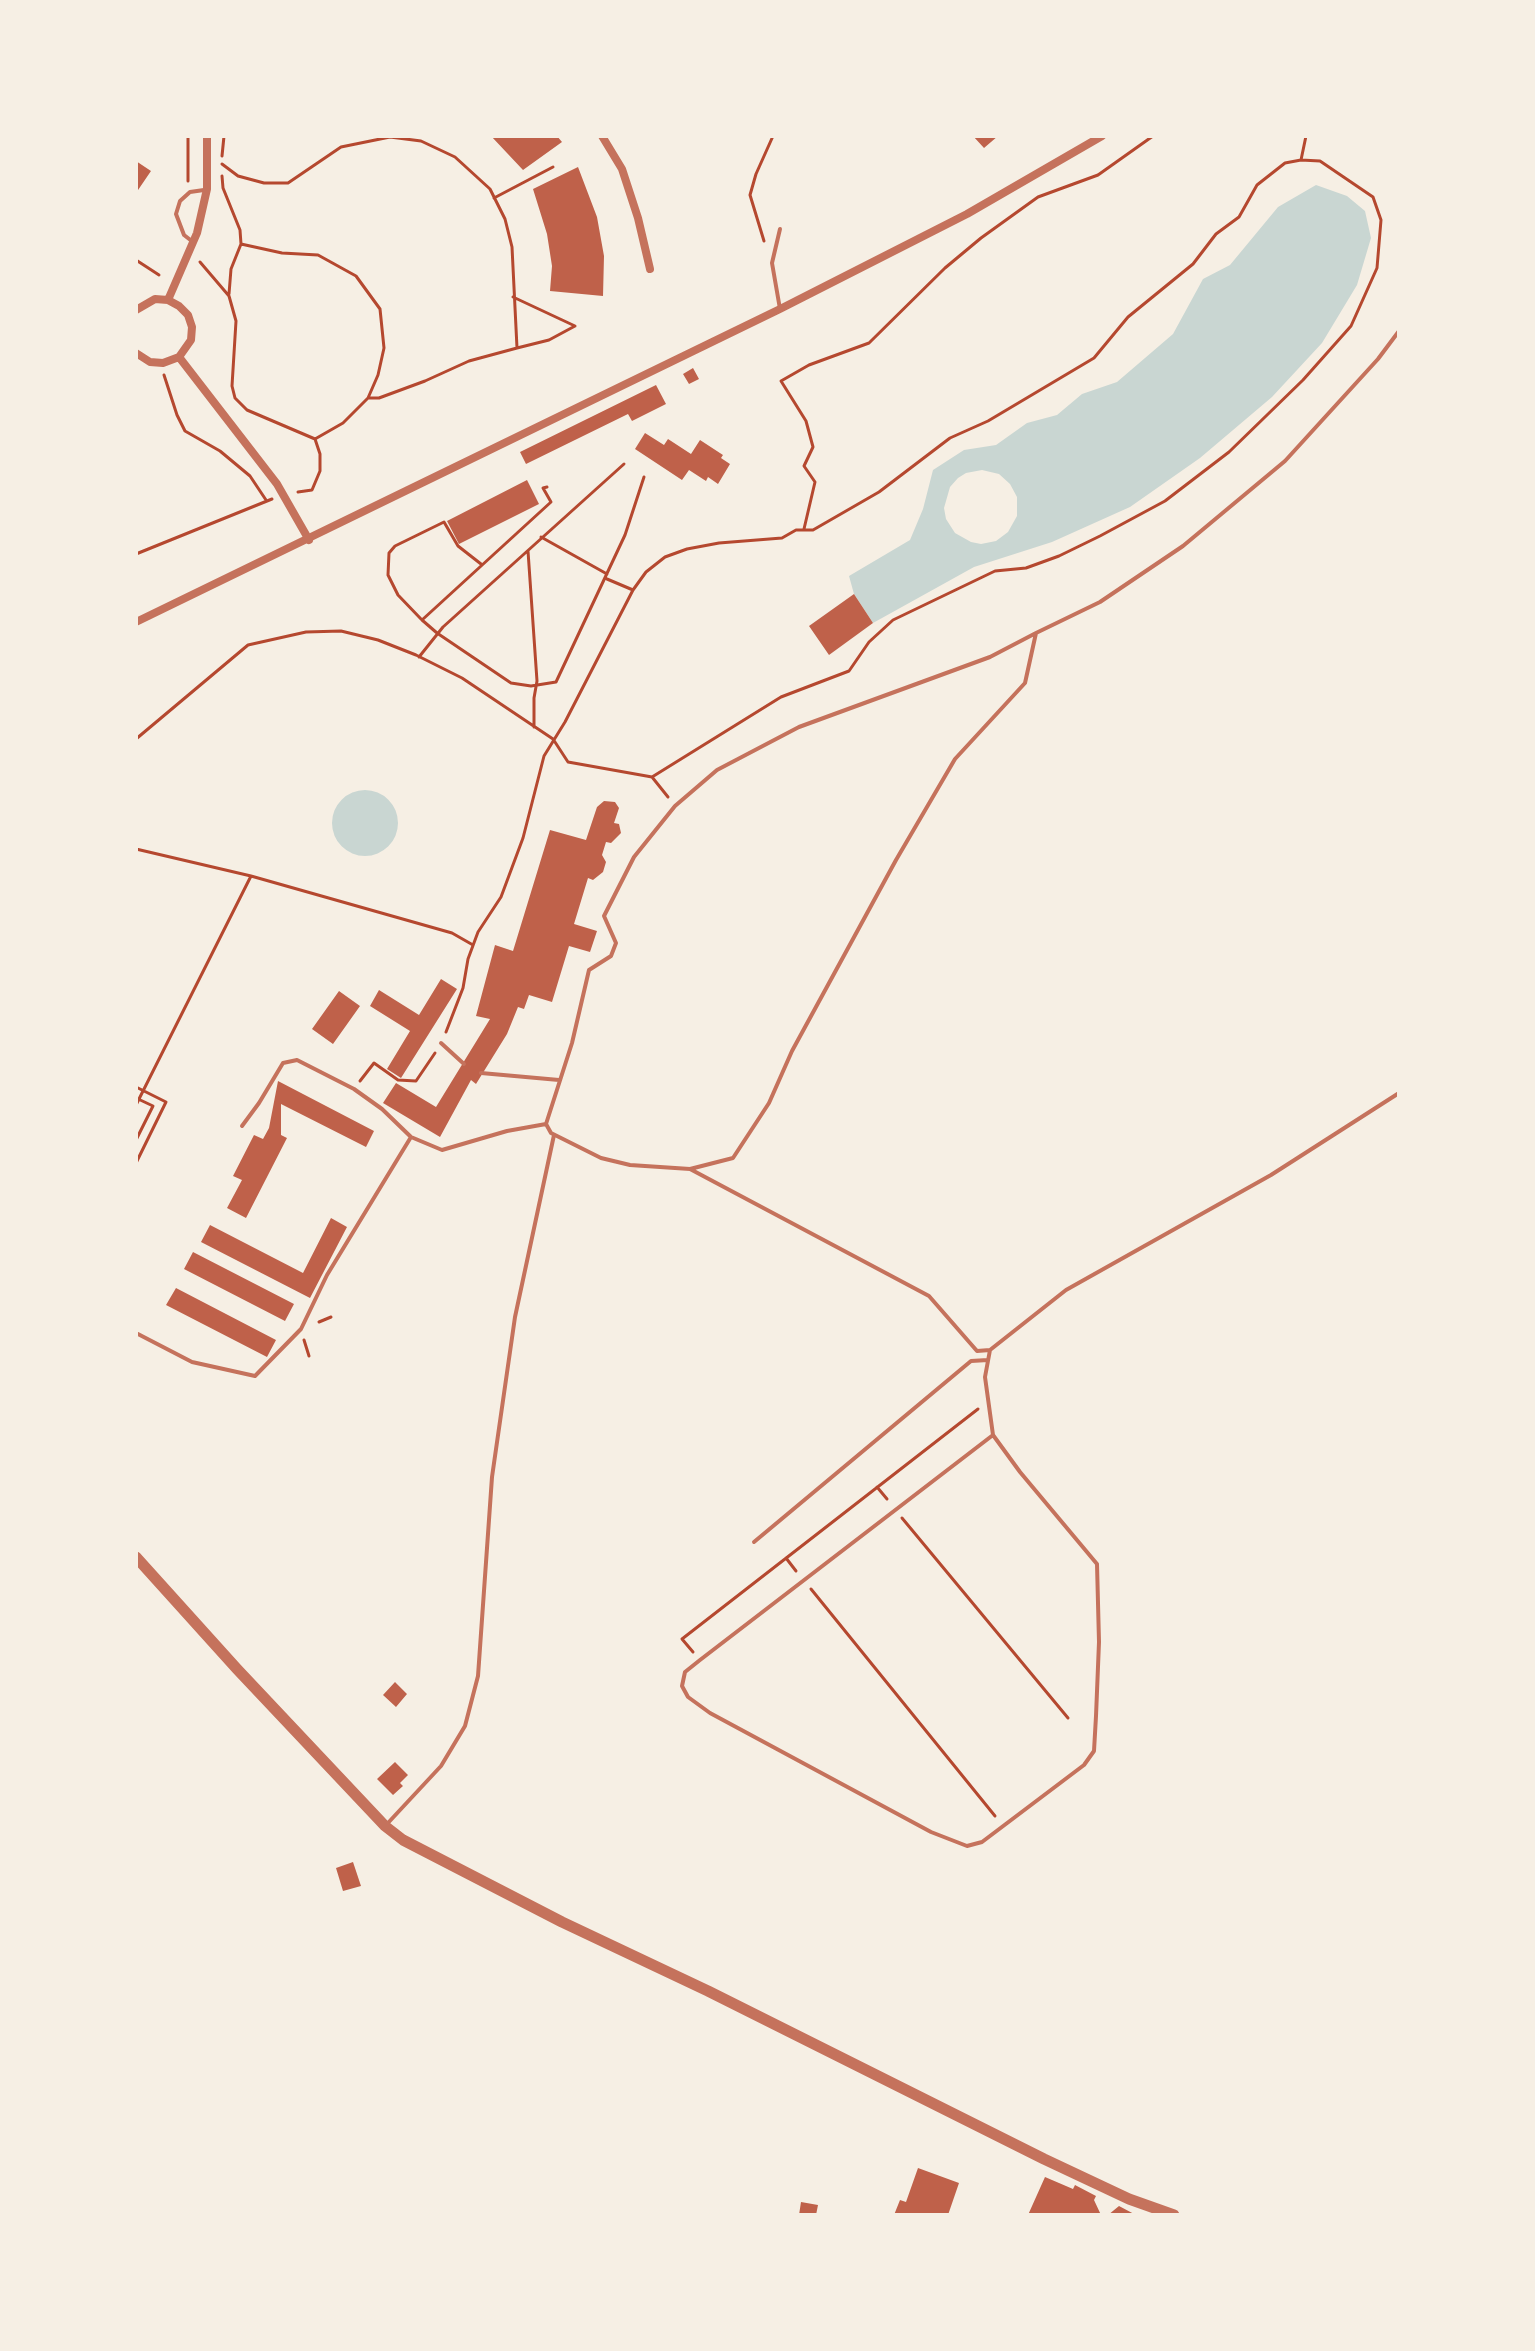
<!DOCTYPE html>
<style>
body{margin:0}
#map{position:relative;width:1535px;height:2351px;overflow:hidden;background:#f6efe4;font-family:Commissioner,sans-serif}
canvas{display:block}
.frame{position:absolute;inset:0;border:138px solid #f6efe4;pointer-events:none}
</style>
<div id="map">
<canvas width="1535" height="2351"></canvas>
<div class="frame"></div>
</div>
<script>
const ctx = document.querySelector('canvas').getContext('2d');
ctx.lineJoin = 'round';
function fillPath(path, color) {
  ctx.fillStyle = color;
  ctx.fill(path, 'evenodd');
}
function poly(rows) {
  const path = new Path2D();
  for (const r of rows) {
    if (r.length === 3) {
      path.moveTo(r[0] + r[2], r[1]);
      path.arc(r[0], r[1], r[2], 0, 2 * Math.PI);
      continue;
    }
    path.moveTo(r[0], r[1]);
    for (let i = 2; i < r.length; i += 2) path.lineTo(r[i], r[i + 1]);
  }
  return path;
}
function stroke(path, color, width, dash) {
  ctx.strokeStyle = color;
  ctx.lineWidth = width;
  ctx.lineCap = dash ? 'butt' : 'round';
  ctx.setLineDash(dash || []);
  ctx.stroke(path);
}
const water = poly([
 [1316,185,1347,196,1365,211,1371,238,1357,285,1322,343,1272,397,1200,458,1130,507,1052,542,974,567,873,623,854,594,849,576,910,540,923,509,933,470,964,450,996,445,1027,423,1057,415,1082,394,1117,382,1173,334,1203,279,1230,265,1278,207],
 [982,470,999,474,1010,484,1017,497,1017,516,1008,532,996,541,981,544,971,542,955,533,946,519,944,508,950,487,958,478,966,473],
 [365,823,33]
]);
const building = poly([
 [491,136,557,136,562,142,523,170],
 [973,136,998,136,984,148],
 [136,161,151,171,136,193],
 [578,167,597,217,604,256,603,296,550,291,552,266,547,234,533,189],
 [693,368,699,379,689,384,683,374],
 [656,385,666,404,632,421,628,414,526,464,520,452],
 [645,433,664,445,668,439,691,454,700,440,723,455,721,458,730,464,718,484,708,477,706,481,689,470,682,480,635,449],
 [527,480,539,504,459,544,447,521],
 [854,594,873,623,829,655,809,626],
 [604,801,615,802,619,808,614,823,619,824,621,833,611,843,606,842,602,855,606,862,603,872,593,880,588,878,574,924,597,931,590,952,569,946,552,1002,529,995,524,1009,518,1007,507,1034,476,1084,471,1080,440,1137,383,1103,396,1083,436,1107,490,1019,476,1016,495,945,513,951,550,830,586,840,597,807],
 [441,979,457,989,401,1078,387,1069,410,1031,370,1006,379,990,419,1015],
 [339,991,360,1006,333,1044,312,1029],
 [278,1081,374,1131,366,1147,281,1104,281,1135,287,1138,246,1218,227,1208,242,1180,233,1176,254,1135,263,1139,269,1128],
 [331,1218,347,1227,310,1298,201,1242,210,1225,303,1273],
 [193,1252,294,1304,285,1321,184,1269],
 [176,1288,276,1340,267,1357,166,1305],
 [395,1682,407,1694,396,1707,383,1695],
 [395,1762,408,1775,400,1783,403,1786,393,1795,377,1779],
 [353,1862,361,1886,343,1891,336,1868],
 [918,2168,959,2183,948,2215,894,2215,900,2200,906,2202],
 [1045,2177,1073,2189,1075,2185,1096,2196,1094,2200,1101,2215,1028,2215],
 [801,2202,818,2205,816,2215,799,2215],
 [1119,2206,1136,2215,1108,2215]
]);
const path = poly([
 [222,156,224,136],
 [1301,160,1306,136],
 [222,164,238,176,264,183,288,183,341,147,390,137,421,141,455,157,490,189,505,219,512,247,517,348,469,361,425,381,379,398,368,398],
 [188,181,188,136],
 [494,198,553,167],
 [764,241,750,195,756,174,773,136],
 [136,260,159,275],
 [200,262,229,296,236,321,232,386,235,398,247,410,315,439,343,423,368,398,378,375,384,348,380,309,356,276,318,255,282,253,241,244,240,230,223,188,222,176],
 [229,294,231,269,241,244],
 [513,297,575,326,549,340,517,348],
 [164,375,177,415,185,431,220,451,250,476,266,500],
 [547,487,543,488,551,502,422,620,437,633,511,683,531,686,556,682,625,535,644,477],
 [298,492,312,490,320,471,320,454,315,439],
 [804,529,815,482,804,466,813,447,806,421,781,381,809,365,869,343,945,268,981,238,1038,197,1098,175,1153,136],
 [541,537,607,574],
 [528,551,537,681,534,698,534,727],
 [136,554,272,499],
 [607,579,633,590],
 [421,619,398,595,388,575,389,553,395,546,444,522,458,546,481,564],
 [419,657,443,627,624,464],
 [136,739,248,645,306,632,341,631,378,640,416,655,462,678,553,739,568,762,652,777,668,797],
 [136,849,251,876,452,933,473,945],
 [446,1032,463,988,468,959,478,932,501,897,523,838,544,756,565,722,633,590,646,572,665,557,687,549,719,543,782,538,796,530,813,530,879,492,950,438,988,421,1094,358,1128,317,1193,264,1216,234,1239,217,1257,185,1285,163,1301,160,1320,161,1373,197,1381,220,1377,268,1351,326,1303,380,1229,452,1165,501,1100,536,1059,556,1026,568,995,571,893,620,869,642,849,671,781,697,652,777],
 [360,1081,374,1063,398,1080,416,1081,435,1053],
 [136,1087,166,1102,136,1163],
 [136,1098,153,1106,136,1140],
 [136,1105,251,876],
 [319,1322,331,1317],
 [304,1340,309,1356],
 [877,1487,887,1499],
 [902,1518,1068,1718],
 [786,1558,796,1571],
 [811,1589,995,1816],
 [693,1652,682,1639,978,1409]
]);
const service = poly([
 [780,229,772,263,780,309],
 [193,242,184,235,176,214,180,201,190,192,204,190],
 [1036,633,1025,683,955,759,896,860,792,1051,769,1103,733,1158,690,1169,630,1165,601,1158,551,1133,546,1124,572,1043,589,970,611,956,616,943,604,916,634,857,675,806,717,770,799,727,990,657,1036,633,1100,602,1183,546,1285,461,1378,359,1399,331],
 [441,1043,464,1064],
 [481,1073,559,1080],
 [242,1126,259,1103,283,1063,297,1060,354,1089,382,1109,411,1137,442,1150,507,1131,546,1124],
 [690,1169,929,1296,977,1351,990,1350],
 [136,1333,192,1362,255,1376,301,1329,327,1275,411,1137],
 [993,1435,700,1660,685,1672,682,1686,688,1697,710,1713,931,1832,967,1846,982,1842,1084,1765,1094,1751,1096,1716,1099,1642,1097,1564,1020,1472,993,1435,985,1377,990,1350,1066,1290,1271,1175,1399,1093],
 [754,1542,971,1361,988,1360],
 [387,1824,441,1766,465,1726,478,1676,492,1477,515,1317,554,1135]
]);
const minor = poly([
 [602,136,622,169,638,218,650,269],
 [168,300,197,233,207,189,207,136],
 [136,310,155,299,168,300,179,306,188,315,192,327,191,340,179,357,163,363,150,362,136,353],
 [179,357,277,484,309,540],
 [136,622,780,309,967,214,1102,136]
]);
const tertiary = poly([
 [136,1557,237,1669,385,1826,403,1840,562,1922,708,1991,1044,2159,1129,2199,1174,2215]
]);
fillPath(water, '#c9d6d2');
fillPath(building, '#bf614a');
stroke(path, '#b5482f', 3);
stroke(service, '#c5725c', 4);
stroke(minor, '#c5725c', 8);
stroke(tertiary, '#c5725c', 11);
</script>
